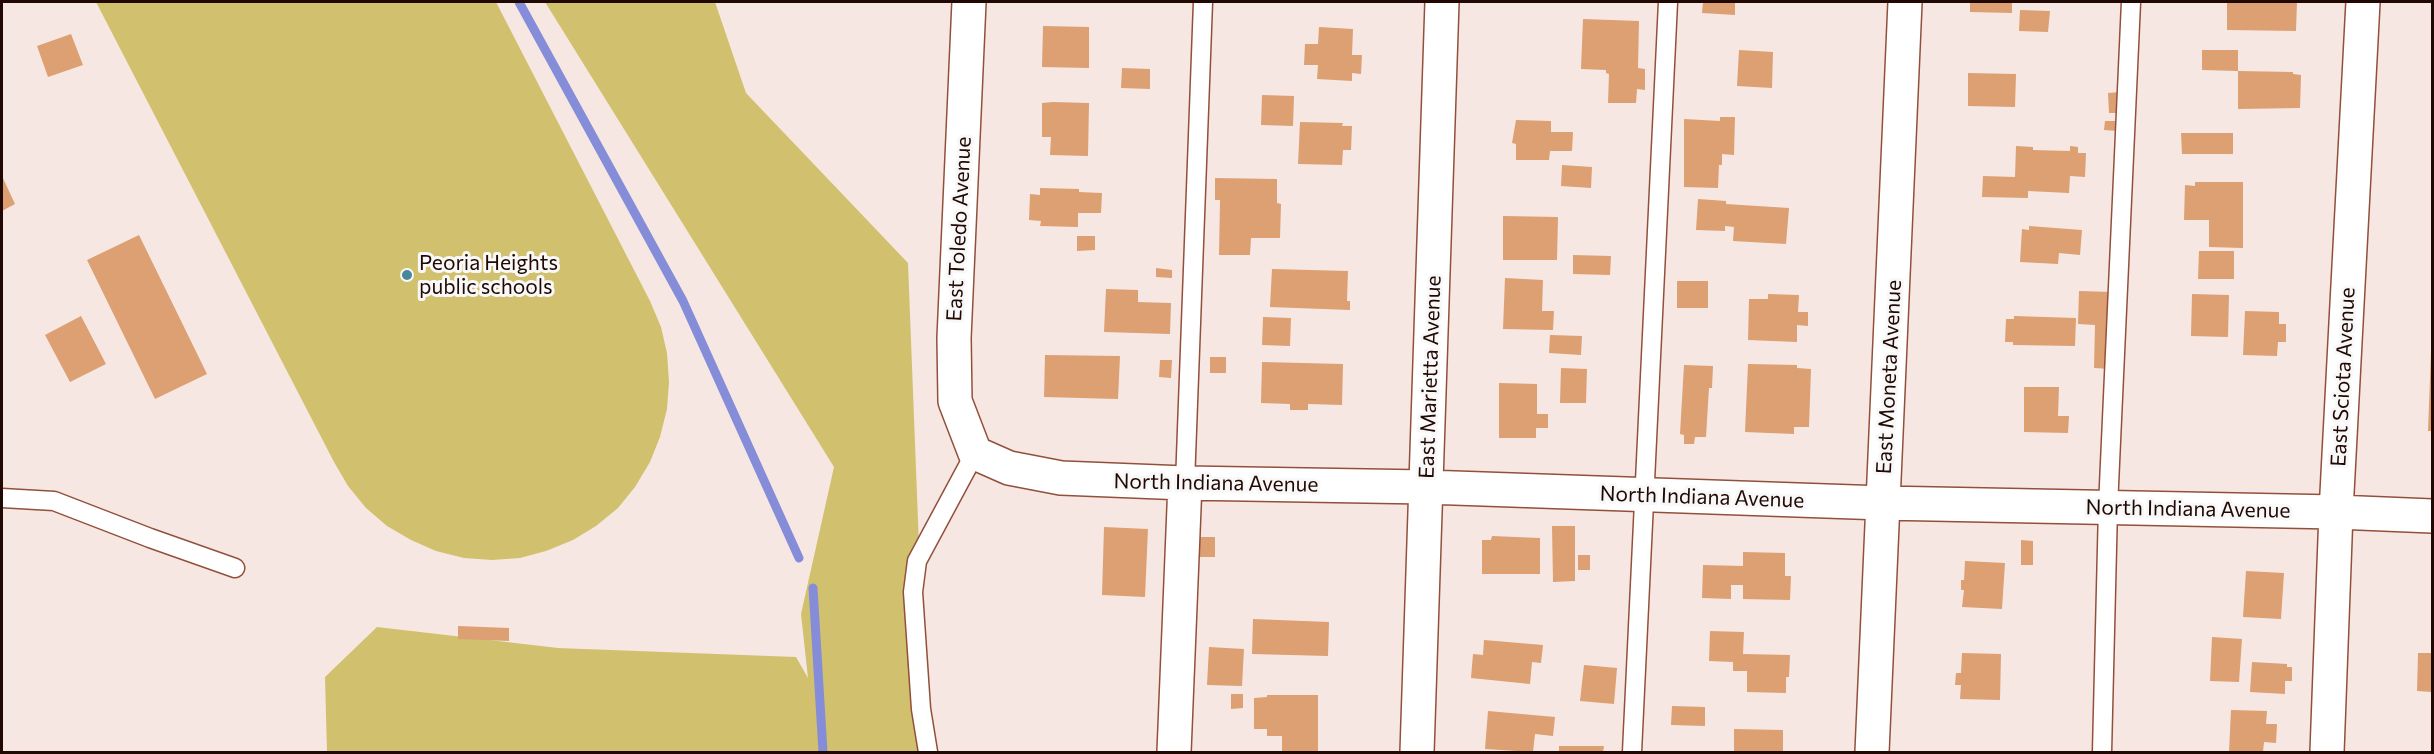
<!DOCTYPE html>
<style>
body{margin:0}
#map{position:relative;width:2434px;height:754px;overflow:hidden;background:#f7e7e2;font-family:Commissioner,sans-serif}
canvas{display:block}
.frame{position:absolute;inset:0;border:3px solid #210802;pointer-events:none}
</style>
<div id="map">
<canvas width="2434" height="754"></canvas>
<div class="frame"></div>
</div>
<script>
const ctx = document.querySelector('canvas').getContext('2d');
ctx.lineJoin = 'round';
function fillPath(path, color) {
  ctx.fillStyle = color;
  ctx.fill(path, 'evenodd');
}
function poly(rows) {
  const path = new Path2D();
  for (const r of rows) {
    path.moveTo(r[0], r[1]);
    for (let i = 2; i < r.length; i += 2) path.lineTo(r[i], r[i + 1]);
  }
  return path;
}
function stroke(path, color, width, dash) {
  ctx.strokeStyle = color;
  ctx.lineWidth = width;
  ctx.lineCap = dash ? 'butt' : 'round';
  ctx.setLineDash(dash || []);
  ctx.stroke(path);
}
function label(font, color, halo, rows, align = 'center') {
  ctx.font = font + ' Commissioner,sans-serif';
  ctx.lineWidth = 6;
  ctx.setLineDash([]);
  ctx.textBaseline = 'middle';
  ctx.strokeStyle = halo;
  ctx.fillStyle = color;
  for (const [text, x, y, turn = 0] of rows) {
    ctx.save();
    ctx.translate(x, y);
    ctx.rotate((+turn || 0) * Math.PI / 180);
    ctx.textAlign = isNaN(turn) ? turn : align;
    if (halo) ctx.strokeText(text, 0, 0);
    ctx.fillText(text, 0, 0);
    ctx.restore();
  }
}
const green = poly([
 [96,2,496,2,650,301,661,327,667,353,669,382,667,409,660,437,650,462,635,487,618,508,596,526,573,540,546,551,520,558,492,560,464,558,436,551,411,540,387,526,366,508,348,486,334,462],
 [545,2,715,2,746,93,908,263,927,752,327,752,325,677,377,627,558,648,796,657,808,678,801,614,834,467]
]);
const stream = poly([
 [519,2,683,301,799,558],
 [813,588,823,752]
]);
const building = poly([
 [1703,2,1735,2,1735,15,1702,13],
 [1970,2,2012,2,2012,13,1970,12],
 [2227,2,2297,2,2296,31,2227,30],
 [2020,10,2050,11,2048,32,2019,31],
 [1583,19,1639,21,1638,68,1645,69,1645,90,1637,89,1636,103,1608,103,1609,74,1606,73,1606,70,1581,69],
 [1043,26,1089,27,1089,68,1042,67],
 [1319,27,1353,29,1352,55,1362,55,1361,74,1352,73,1352,81,1317,79,1318,65,1304,65,1305,44,1318,44],
 [71,34,83,65,48,77,37,46],
 [1739,50,1773,52,1772,88,1737,86],
 [2202,50,2238,50,2238,71,2202,70],
 [1122,68,1150,69,1150,89,1121,88],
 [2238,71,2293,72,2293,74,2301,75,2300,108,2238,109],
 [1968,73,2016,74,2015,107,1968,106],
 [2120,92,2120,113,2109,113,2108,93],
 [1262,95,1294,96,1293,126,1261,125],
 [1053,102,1089,103,1088,156,1050,155,1051,137,1042,137,1042,103],
 [1720,117,1735,117,1734,155,1722,154,1722,165,1719,165,1718,188,1684,187,1684,119,1720,121],
 [1516,120,1551,121,1551,132,1573,132,1572,151,1550,151,1549,160,1516,160,1516,144,1512,143],
 [2105,121,2119,121,2118,131,2104,130],
 [1300,122,1343,123,1342,126,1352,126,1351,150,1343,150,1342,165,1298,164],
 [2181,133,2233,133,2233,154,2182,154],
 [2016,146,2033,147,2033,150,2070,151,2070,146,2078,147,2078,153,2086,153,2085,177,2070,176,2069,193,2028,191,2028,198,1982,197,1983,176,2015,177],
 [1562,165,1592,167,1591,188,1561,186],
 [2,176,15,204,2,211],
 [1215,178,1277,179,1277,203,1281,204,1280,238,1251,238,1250,255,1219,255,1220,200,1215,200],
 [2195,182,2243,182,2243,248,2209,247,2209,220,2184,220,2185,185,2195,186],
 [1040,188,1079,189,1079,192,1102,193,1101,213,1078,213,1078,227,1040,226,1041,221,1029,220,1030,194,1040,195],
 [1698,199,1726,201,1726,204,1789,208,1786,244,1733,241,1734,227,1725,226,1725,231,1696,230],
 [1503,216,1558,217,1557,260,1503,260],
 [2029,226,2082,230,2080,255,2059,253,2058,264,2020,262,2022,229,2029,230],
 [139,235,207,374,155,399,87,260],
 [1077,236,1095,236,1095,250,1077,251],
 [2199,251,2234,251,2234,279,2198,279],
 [1573,255,1611,256,1610,275,1573,274],
 [1156,268,1172,270,1172,278,1156,277],
 [1272,269,1348,271,1347,301,1350,301,1350,310,1270,307],
 [1505,278,1543,280,1542,311,1554,311,1553,330,1503,329],
 [1677,281,1708,281,1708,308,1677,308],
 [1106,289,1138,290,1138,302,1171,303,1170,334,1104,332],
 [2079,291,2112,292,2110,369,2094,368,2095,325,2078,324],
 [1768,294,1799,295,1798,312,1808,312,1808,326,1797,325,1797,342,1748,340,1749,299,1768,299],
 [2192,294,2229,295,2228,337,2191,336],
 [2245,311,2279,312,2279,324,2286,324,2286,342,2278,342,2277,356,2243,355],
 [81,316,106,364,70,382,45,335],
 [2014,316,2076,318,2075,346,2013,345,2013,342,2005,342,2006,319,2014,319],
 [1263,317,1291,318,1290,346,1262,345],
 [1550,335,1582,336,1581,355,1549,353],
 [2431,352,2432,352,2432,431,2428,431],
 [1045,355,1120,356,1118,399,1044,397],
 [1210,357,1226,357,1226,373,1210,373],
 [1160,360,1172,360,1171,378,1159,377],
 [1262,362,1343,364,1342,405,1308,404,1308,410,1290,410,1290,404,1261,403],
 [1748,364,1797,365,1797,368,1811,369,1809,427,1794,427,1794,434,1745,432],
 [1684,365,1713,366,1712,388,1709,388,1706,437,1695,437,1694,444,1684,444,1684,435,1680,434],
 [1561,368,1587,369,1586,403,1560,403],
 [1499,383,1537,384,1537,414,1548,414,1548,428,1536,428,1536,438,1499,438],
 [2024,387,2059,387,2058,416,2069,416,2068,433,2024,432],
 [1552,526,1575,526,1575,581,1553,582],
 [1104,527,1148,529,1145,597,1102,595],
 [1492,536,1540,538,1540,574,1482,574,1482,540,1491,540],
 [1200,537,1215,537,1215,557,1200,557],
 [2021,540,2033,541,2033,565,2021,565],
 [1743,552,1785,553,1785,576,1791,576,1790,600,1743,599,1743,585,1731,585,1731,599,1702,598,1703,565,1743,566],
 [1578,555,1590,555,1590,570,1578,570],
 [1965,561,2005,563,2002,609,1962,607,1964,590,1961,590,1961,580,1964,580],
 [2246,571,2284,573,2281,619,2243,617],
 [1253,619,1329,622,1328,656,1252,654],
 [458,626,509,628,509,641,458,639],
 [1710,631,1744,632,1743,654,1790,655,1789,677,1786,677,1786,693,1747,692,1747,671,1733,671,1733,662,1709,661],
 [2212,637,2242,639,2239,682,2210,681],
 [1484,640,1543,645,1541,663,1532,662,1530,684,1471,678,1473,654,1483,655],
 [1209,647,1244,649,1242,686,1207,685],
 [1962,653,2001,654,2000,700,1960,699,1961,685,1955,685,1956,673,1961,673],
 [2418,653,2432,653,2432,692,2417,691],
 [2252,662,2287,664,2287,667,2292,667,2292,681,2285,681,2285,694,2250,692],
 [1584,665,1617,668,1614,704,1580,701],
 [1231,694,1243,694,1243,708,1231,709],
 [1267,695,1318,695,1318,752,1282,752,1282,736,1267,736,1267,729,1254,729,1254,698,1267,697],
 [1672,706,1705,707,1705,726,1671,725],
 [2231,710,2267,711,2266,724,2277,724,2276,743,2264,742,2263,752,2229,752],
 [1488,711,1555,717,1553,736,1535,734,1533,752,1485,749],
 [1734,729,1783,730,1783,752,1734,752],
 [1559,746,1604,746,1603,752,1559,752]
]);
const service = poly([
 [1185,483,1203,2],
 [2,498,54,501,150,538,235,568],
 [928,752,921,709,913,592,917,561,975,453],
 [1632,752,1668,2],
 [2102,752,2108,507,2131,2]
]);
const minor = poly([
 [969,2,954,338,955,401,975,453,1009,468,1061,478,1185,483,1426,487,1883,503,2336,512,2432,516],
 [1174,752,1185,483],
 [1417,752,1442,2],
 [1872,752,1905,2],
 [2327,752,2336,512,2363,2]
]);
const markers = [
 [407,275,6,"#46879a"]
];
const streetNames = [
 ["East Toledo Avenue",959,229,-87],
 ["East Marietta Avenue",1430,377,-88],
 ["East Moneta Avenue",1889,377,-87],
 ["East Sciota Avenue",2343,377,-87],
 ["North Indiana Avenue",1216,483,1],
 ["North Indiana Avenue",1702,497,2],
 ["North Indiana Avenue",2188,509,1]
];
const poiNames = [
 ["Peoria Heights",419,263],
 ["public schools",419,287]
];
fillPath(green, '#d1c16e');
stroke(stream, '#858dd9', 9);
fillPath(building, '#dca072');
stroke(service, '#92503b', 21);
stroke(minor, '#92503b', 36);
stroke(service, '#fff', 18);
stroke(minor, '#fff', 33);
for (const [x, y, r, color] of markers) {
  const dot = new Path2D();
  dot.arc(x, y, r, 0, 2 * Math.PI);
  ctx.fillStyle = color;
  ctx.fill(dot);
  stroke(dot, '#f8f8f8', 2);
}
label('21px', '#210802', '#f8f8f8', streetNames);
label('21px', '#210802', '#f8f8f8', poiNames, 'left');
</script>
